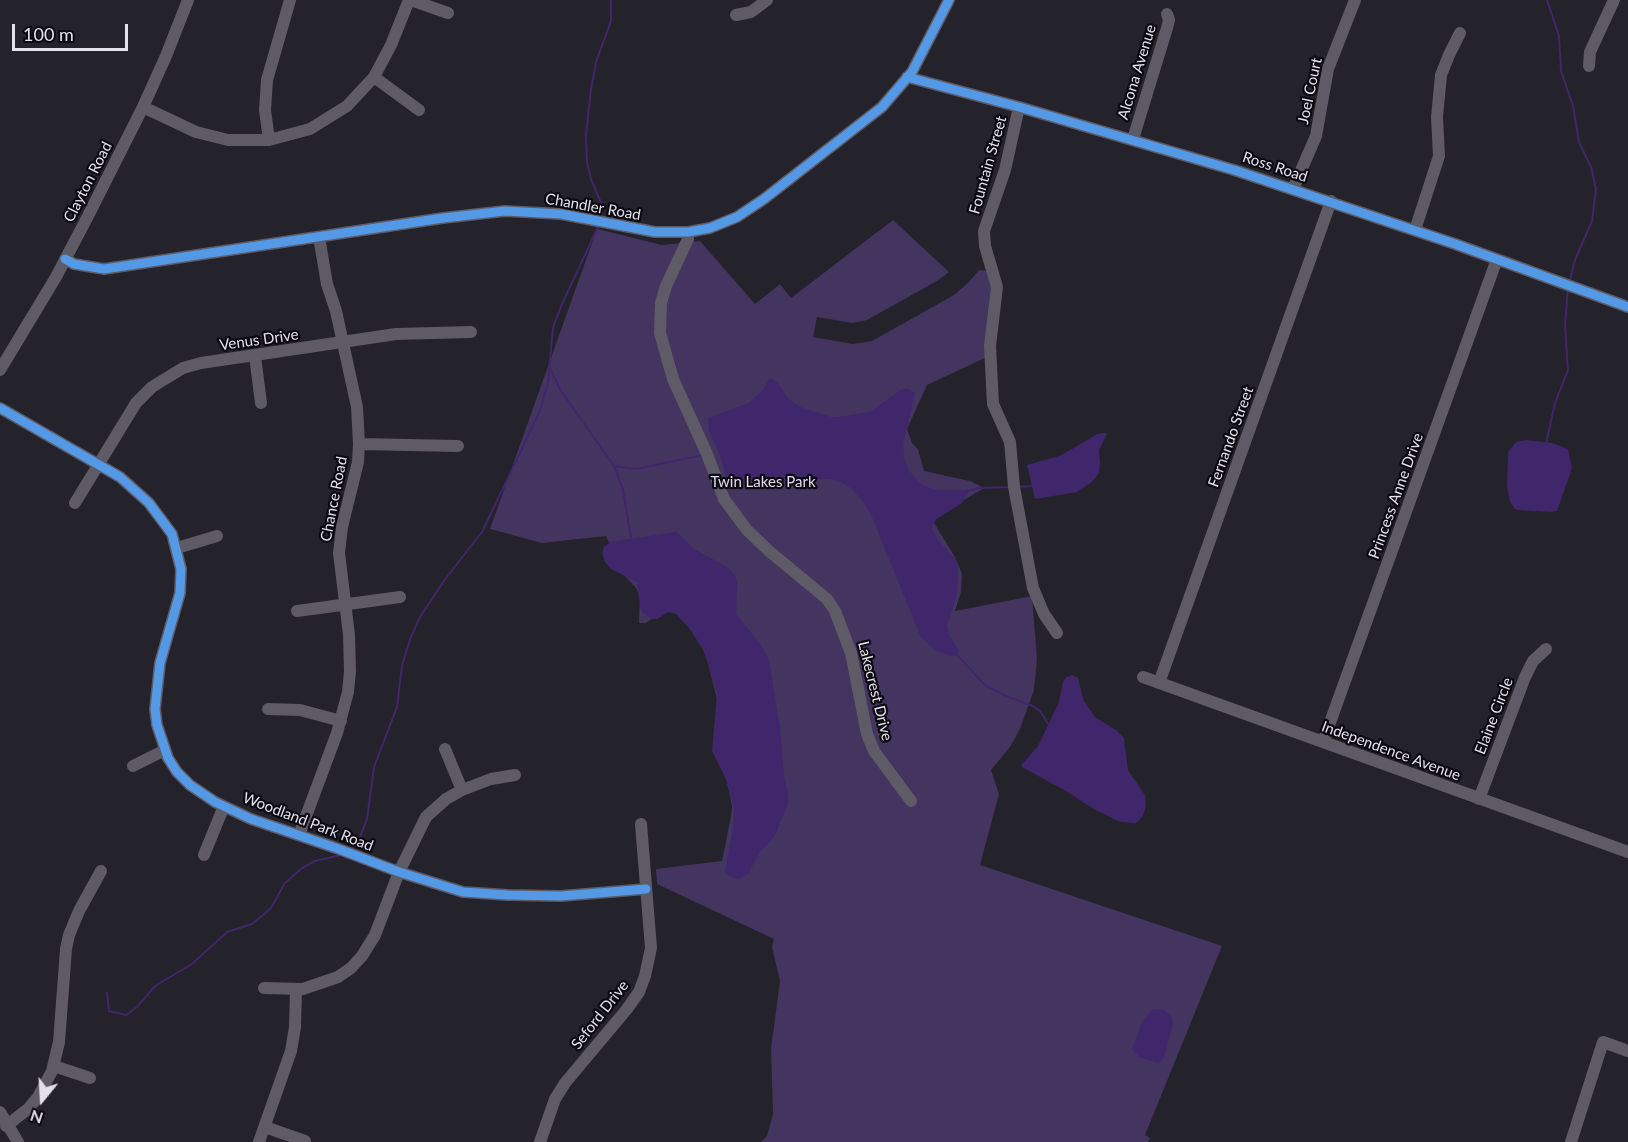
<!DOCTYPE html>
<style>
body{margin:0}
#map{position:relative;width:1628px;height:1142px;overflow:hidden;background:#24222a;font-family:Lato,sans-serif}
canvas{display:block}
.north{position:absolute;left:12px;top:1070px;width:60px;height:60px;-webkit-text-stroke:4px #0c0a11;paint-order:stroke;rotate:198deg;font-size:16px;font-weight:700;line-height:24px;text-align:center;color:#e4e1ec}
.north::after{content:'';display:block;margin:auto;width:21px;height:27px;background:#e4e1ec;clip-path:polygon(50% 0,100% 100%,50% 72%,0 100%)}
.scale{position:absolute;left:12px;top:24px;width:116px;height:27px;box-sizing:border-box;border:3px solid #e4e1ec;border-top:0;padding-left:8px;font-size:18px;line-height:21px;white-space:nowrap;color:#e4e1ec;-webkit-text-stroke:4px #0c0a11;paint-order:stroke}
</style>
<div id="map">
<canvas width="1628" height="1142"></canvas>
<div class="north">N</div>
<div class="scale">100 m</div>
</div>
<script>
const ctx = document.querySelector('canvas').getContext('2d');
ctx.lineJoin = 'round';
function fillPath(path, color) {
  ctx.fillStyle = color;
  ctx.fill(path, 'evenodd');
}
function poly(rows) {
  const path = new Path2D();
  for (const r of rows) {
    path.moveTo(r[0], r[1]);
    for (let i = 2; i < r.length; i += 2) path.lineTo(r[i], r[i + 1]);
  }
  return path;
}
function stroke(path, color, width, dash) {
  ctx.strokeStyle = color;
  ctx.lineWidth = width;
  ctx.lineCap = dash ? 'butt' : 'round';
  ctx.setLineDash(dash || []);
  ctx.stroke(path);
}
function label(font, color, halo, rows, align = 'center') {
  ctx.font = font + ' Lato,sans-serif';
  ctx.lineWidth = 4.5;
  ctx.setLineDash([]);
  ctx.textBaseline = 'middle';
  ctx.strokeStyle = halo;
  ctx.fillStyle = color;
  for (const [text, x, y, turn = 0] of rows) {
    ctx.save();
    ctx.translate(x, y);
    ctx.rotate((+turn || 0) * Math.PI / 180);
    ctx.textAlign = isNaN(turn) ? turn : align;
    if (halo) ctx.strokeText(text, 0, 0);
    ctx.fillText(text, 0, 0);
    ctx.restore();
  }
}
const green = poly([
 [893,220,949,272,937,281,867,320,852,323,817,317,813,337,853,344,872,341,954,295,969,282,979,270,989,271,1000,277,985,358,927,385,907,429,912,443,918,449,924,471,970,481,984,488,959,503,929,515,955,557,962,574,961,592,955,611,1032,596,1037,659,1034,690,1020,729,1010,747,991,770,999,794,980,865,1222,946,1145,1135,1150,1138,1148,1142,761,1142,767,1136,773,1114,771,1049,780,981,772,947,774,939,657,884,656,869,722,861,731,816,732,806,725,773,719,707,707,660,696,632,670,606,646,623,639,623,640,596,636,588,622,573,606,536,542,543,490,529,597,229,662,245,700,241,755,304,780,284,791,298]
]);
const water = poly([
 [770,378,776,381,789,399,800,407,831,417,839,417,870,412,902,389,909,389,915,393,903,444,904,457,908,469,919,483,927,487,936,490,970,490,961,504,936,519,932,528,937,539,956,560,958,569,957,594,947,626,949,635,959,650,957,656,951,656,939,652,928,644,920,635,870,512,864,503,852,489,843,483,831,479,781,478,755,481,733,480,726,476,719,452,709,431,708,418,749,403,762,391],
 [1104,433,1107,434,1099,450,1100,463,1099,473,1092,482,1077,492,1035,499,1027,465,1062,455,1097,434],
 [1526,440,1552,443,1568,449,1572,468,1557,511,1551,512,1518,510,1515,509,1510,502,1507,486,1508,452,1516,442],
 [677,532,694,549,727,567,735,575,737,583,736,614,760,644,769,660,780,728,784,775,788,794,788,804,774,837,760,852,747,875,739,879,729,876,725,871,734,821,734,809,726,779,712,751,717,693,704,651,689,628,676,614,668,612,657,619,652,619,643,613,640,606,637,582,611,569,605,562,602,553,604,547,610,542],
 [1073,675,1078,678,1084,701,1095,717,1116,730,1124,738,1128,770,1145,795,1146,806,1143,816,1136,823,1120,822,1094,809,1064,790,1022,767,1022,764,1038,746,1050,721,1059,702,1063,682,1066,677],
 [1154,1009,1164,1010,1171,1015,1173,1023,1164,1058,1158,1063,1139,1057,1132,1049,1142,1022,1149,1013]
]);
const stream = poly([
 [1547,0,1559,36,1561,71,1573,106,1579,142,1591,167,1596,189,1592,221,1575,260,1570,280],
 [602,217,601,203,591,179,587,162,586,135,591,89,596,62,611,21,611,0],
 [550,368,561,391,614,466,623,490,631,538],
 [1546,444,1555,403,1568,370,1565,325,1568,288],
 [614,466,636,469,703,455],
 [1017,487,1033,486],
 [967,491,980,488,1009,487],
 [956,654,985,685,1006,696,1033,706,1040,711,1049,725],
 [351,849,360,837,367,819,374,767,397,707,402,666,410,639,420,617,446,578,482,532,539,413,548,383,553,327,562,304,599,225],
 [107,993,109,1011,126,1015,137,1007,155,986,192,964,227,932,252,924,262,916,271,908,285,883,302,868,315,861,341,855]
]);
const minor = poly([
 [411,0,448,13],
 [736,15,751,12,767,0],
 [1589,66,1590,52,1614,0],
 [374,77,419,110],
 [907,77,1019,107,1234,170,1455,244,1628,307],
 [143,107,196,132,228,140,269,140,310,129,347,106,374,77,391,45,409,0],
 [1019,107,1005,170,984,231,985,246,997,287,990,346,993,404,1010,442,1014,487,1033,588,1044,614,1057,633],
 [1133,139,1167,28,1169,20,1167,14],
 [269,140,265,110,267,80,290,0],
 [1293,189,1316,136,1328,69,1355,0],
 [1415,230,1439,156,1437,117,1441,75,1449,55,1460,33],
 [688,232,688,239,666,286,661,303,660,333,673,379,707,454,724,499,747,530,769,551,827,599,835,611,851,653,867,734,874,751,911,801],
 [65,259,74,264,104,269,443,218,505,211,561,214,655,232,688,232,710,228,737,217,764,199,882,107,912,72,949,0],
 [255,356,261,403],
 [0,370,56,277,88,216,143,107,166,56,188,0],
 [0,408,120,477,149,503,172,534,181,569,180,593,160,663,155,709,157,725,168,758,177,772,190,785,215,802,251,819,336,848,399,872,463,892,508,895,561,896,646,889],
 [359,444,458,446],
 [75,503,136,403,152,387,183,368,201,363,396,334,471,332],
 [177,548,217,536],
 [297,611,400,597],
 [1143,677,1628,852],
 [1159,683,1331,201],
 [268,709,300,710,341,721],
 [1323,742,1497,259],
 [445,749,462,790],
 [133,766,165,750],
 [1479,799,1525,677,1533,661,1546,649],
 [299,835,337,733,348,692,350,671,349,635,339,553,342,527,358,462,359,444,357,407,336,311,327,284,319,237],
 [204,855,224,806],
 [264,988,303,989,338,977,351,968,362,956,375,935,399,872,426,817,446,799,462,790,491,779,515,775],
 [54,1066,90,1078],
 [0,1112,18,1142],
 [6,1126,28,1109,38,1097,52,1071,59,1042,66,949,69,935,79,911,101,871],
 [265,1127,305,1141],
 [259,1142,291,1051,295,1027,296,990],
 [540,1142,555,1099,565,1083,627,1009,639,992,645,976,651,948,641,824],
 [1571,1142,1603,1042,1628,1051]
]);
const cycleway = poly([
 [907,77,1019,107,1234,170,1455,244,1628,307],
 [65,259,74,264,104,269,443,218,505,211,561,214,655,232,688,232,710,228,737,217,764,199,882,107,912,72,949,0],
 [0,408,120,477,149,503,172,534,181,569,180,593,160,663,155,709,157,725,168,758,177,772,190,785,215,802,251,819,336,848,399,872,463,892,508,895,561,896,646,889]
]);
const streetNames = [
 ["Alcona Avenue",1137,72,-73],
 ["Joel Court",1310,91,-78],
 ["Fountain Street",988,165,-74],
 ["Ross Road",1275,167,18],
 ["Clayton Road",88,182,-63],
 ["Chandler Road",593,207,10],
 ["Venus Drive",259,340,-8],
 ["Fernando Street",1231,437,-70],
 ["Princess Anne Drive",1396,496,-70],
 ["Chance Road",334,499,-79],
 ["Lakecrest Drive",875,691,76],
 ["Elaine Circle",1494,716,-69],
 ["Independence Avenue",1391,751,20],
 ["Woodland Park Road",308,822,21],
 ["Seford Drive",600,1015,-52]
];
const parkNames = [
 ["Twin Lakes Park",763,482]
];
fillPath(green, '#433460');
fillPath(water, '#40266a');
stroke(stream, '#40266a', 2);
stroke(minor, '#5e5a66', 12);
stroke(cycleway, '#5399e6', 9);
label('15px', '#e4e1ec', '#0c0a11', streetNames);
label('15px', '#e0daf0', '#0c0a11', parkNames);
</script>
